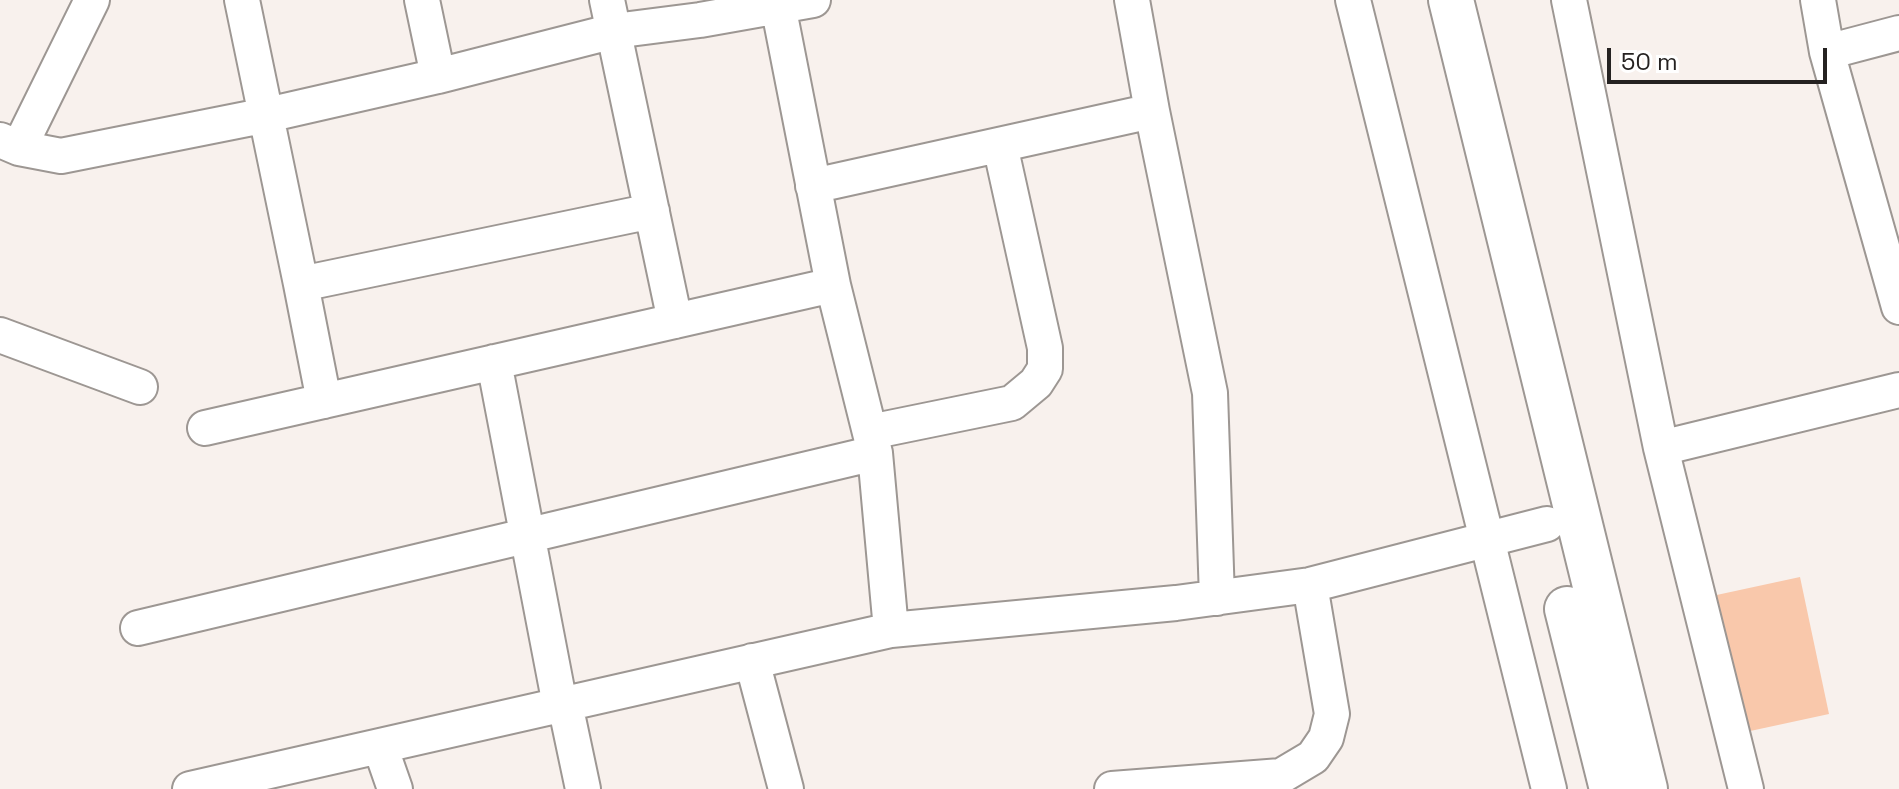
<!DOCTYPE html>
<style>
body{margin:0}
#map{position:relative;width:1899px;height:789px;overflow:hidden;background:#f8f1ed;font-family:"Space Grotesk",sans-serif}
canvas{display:block}
.scale{position:absolute;left:1607px;top:48px;width:220px;height:36px;box-sizing:border-box;border:4px solid #252221;border-top:0;padding-left:10px;font-size:24px;line-height:28px;white-space:nowrap;color:#252221;-webkit-text-stroke:6px #fff;paint-order:stroke}
</style>
<div id="map">
<canvas width="1899" height="789"></canvas>
<div class="scale">50 m</div>
</div>
<script>
const ctx = document.querySelector('canvas').getContext('2d');
ctx.lineJoin = 'round';
function fillPath(path, color) {
  ctx.fillStyle = color;
  ctx.fill(path, 'evenodd');
}
function poly(rows) {
  const path = new Path2D();
  for (const r of rows) {
    path.moveTo(r[0], r[1]);
    for (let i = 2; i < r.length; i += 2) path.lineTo(r[i], r[i + 1]);
  }
  return path;
}
function stroke(path, color, width, dash) {
  ctx.strokeStyle = color;
  ctx.lineWidth = width;
  ctx.lineCap = dash ? 'butt' : 'round';
  ctx.setLineDash(dash || []);
  ctx.stroke(path);
}
const building = poly([
 [1800,577,1829,714,1741,733,1712,596]
]);
const minor = poly([
 [242,0,301,284,652,211],
 [422,0,438,76],
 [607,0,675,321],
 [1353,0,1549,789],
 [1569,0,1661,448,1746,789],
 [1818,0,1827,52,1899,307],
 [1827,52,1899,33],
 [1152,111,1210,393,1217,598],
 [0,140,19,148,61,156,267,115,438,76,614,31,700,20,813,0],
 [19,148,92,0],
 [813,186,1152,111,1132,0],
 [301,284,324,401],
 [0,335,140,387],
 [494,362,560,705],
 [205,428,833,285,777,0],
 [870,432,1012,403,1036,383,1045,369,1045,348,1000,145],
 [1661,448,1899,390],
 [138,628,875,453,833,285],
 [891,630,1176,603,1310,585,1547,524],
 [752,661,786,789],
 [565,704,583,789],
 [380,746,395,789],
 [190,789,891,630,875,453],
 [1112,789,1281,776,1313,757,1326,738,1332,714,1310,585]
]);
const primary = poly([
 [1451,0,1645,789],
 [1567,609,1612,789]
]);
fillPath(building, '#f9c8ab');
stroke(minor, '#9d9793', 38);
stroke(primary, '#9d9793', 48);
stroke(minor, '#fff', 34);
stroke(primary, '#fff', 44);
</script>
